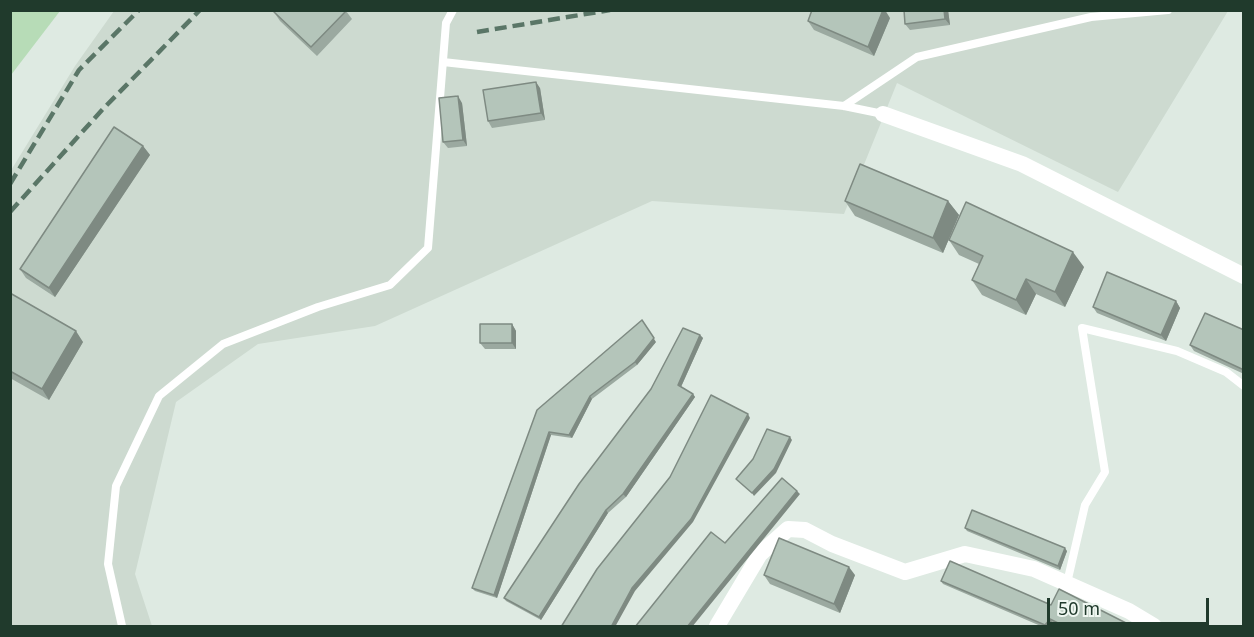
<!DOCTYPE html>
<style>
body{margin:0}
#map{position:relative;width:1254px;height:637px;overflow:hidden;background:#deeae2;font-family:"Noto Sans",sans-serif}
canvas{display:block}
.frame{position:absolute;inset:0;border:12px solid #203a2c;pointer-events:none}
.scale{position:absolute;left:1047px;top:598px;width:162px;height:27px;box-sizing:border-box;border:3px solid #203a2c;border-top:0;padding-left:8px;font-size:18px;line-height:21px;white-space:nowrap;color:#203a2c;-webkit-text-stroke:4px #eff7f1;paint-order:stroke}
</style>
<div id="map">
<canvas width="1254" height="637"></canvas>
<div class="frame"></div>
<div class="scale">50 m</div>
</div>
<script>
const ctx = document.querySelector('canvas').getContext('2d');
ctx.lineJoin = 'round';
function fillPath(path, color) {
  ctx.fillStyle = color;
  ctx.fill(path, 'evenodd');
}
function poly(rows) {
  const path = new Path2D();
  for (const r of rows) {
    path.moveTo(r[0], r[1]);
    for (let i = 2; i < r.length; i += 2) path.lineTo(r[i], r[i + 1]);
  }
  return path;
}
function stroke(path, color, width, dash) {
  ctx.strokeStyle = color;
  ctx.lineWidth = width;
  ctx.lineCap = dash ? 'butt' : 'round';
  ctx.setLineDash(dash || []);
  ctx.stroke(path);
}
const built = poly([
 [114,11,1228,11,1118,192,897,83,844,214,652,201,375,326,258,344,176,402,135,574,152,626,11,626,10,172,75,66]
]);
const green = poly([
 [11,10,60,11,11,75,10,11]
]);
const lane = poly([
 [443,62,844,106,883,114],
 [844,106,917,57,1091,17,1168,10],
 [1067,583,1085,505,1105,472,1082,328,1177,351,1226,372,1244,386],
 [122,626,108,564,116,486,159,396,223,344,318,307,390,285,428,248,446,23,453,10]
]);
const street = poly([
 [883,114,1022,164,1244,276],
 [717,626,760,554,788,529,805,530,832,544,905,572,965,554,1034,569,1129,611,1154,626]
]);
const rail = poly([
 [477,32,610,10],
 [10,184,79,70,139,10],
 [10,212,102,110,200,10]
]);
const wall = poly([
 [948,10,950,25,910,30,905,24],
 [346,11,352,19,317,56,280,21,274,12],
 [890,18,874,56,814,30,808,21],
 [540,88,545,120,492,128,488,121],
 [462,103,467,146,448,148,443,142],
 [143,146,150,155,55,297,26,278,20,269],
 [845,201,948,201,959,215,943,253,855,216],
 [949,240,1084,267,1065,307,1036,294,1026,315,982,295,972,280,979,264,959,255],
 [10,293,83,342,49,400,10,378],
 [1176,301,1180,308,1166,341,1097,313,1093,307],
 [512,324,516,331,516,349,485,349,480,343],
 [1244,330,1244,374,1194,351,1190,345],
 [700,335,703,338,681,387,693,394,695,397,626,497,608,513,541,620,506,601,504,598],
 [656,342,637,365,592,399,572,438,551,435,497,598,475,591,472,588,537,410],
 [965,528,1067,551,1060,570,967,531],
 [764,575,855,575,840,613,770,584],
 [941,581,1051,605,1129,627,1061,627,1052,622,1049,627,1043,627,943,584]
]);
const shadedWall = poly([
 [883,10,885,10,890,18,874,56,868,47],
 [944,10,948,10,950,25,945,19],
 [536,82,540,88,545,120,541,113],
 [458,96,462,103,467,146,463,140],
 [143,146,150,155,55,297,49,288],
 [948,201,959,215,943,253,933,238],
 [1073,252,1084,267,1065,307,1055,292],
 [1026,279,1036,294,1026,315,1016,300],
 [1176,301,1180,308,1166,341,1161,335],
 [642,320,656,342,637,365,635,362],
 [512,324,516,331,516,349,512,343],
 [76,331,83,342,49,400,42,389],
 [700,335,703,338,680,389,678,385],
 [693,394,695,397,626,497,623,494],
 [590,396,592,399,572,438,569,435],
 [748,414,750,418,693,522,635,591,615,627,611,627,632,588],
 [549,432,551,435,497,598,494,595],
 [790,437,792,440,776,473,754,496,752,493],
 [797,491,800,494,692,627,687,627],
 [606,510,608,513,541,620,539,617],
 [1065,548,1067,551,1060,570,1058,566],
 [849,567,855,575,840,613,834,604],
 [1050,619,1052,622,1049,627,1046,627,1045,625]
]);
const building = poly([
 [276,10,346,10,346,11,311,47,274,12,276,10],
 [812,10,883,10,868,47,808,21,812,10],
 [904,10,944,10,945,19,905,24,904,10],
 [536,82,541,113,488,121,483,90,536,82],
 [458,96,463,140,443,142,439,98,458,96],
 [114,127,143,146,49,288,20,269,114,127],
 [860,164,948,201,933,238,845,201,860,164],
 [966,202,1073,252,1055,292,1026,279,1016,300,972,280,983,256,949,240,966,202],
 [1107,272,1176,301,1161,335,1093,307,1107,272],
 [10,293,76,331,42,389,10,371,10,293],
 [1205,313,1244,330,1244,370,1190,345,1205,313],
 [642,320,654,338,635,362,590,396,569,435,549,432,494,595,472,588,537,410,642,320],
 [480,324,512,324,512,343,480,343,480,324],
 [683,328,700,335,678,385,693,394,623,494,606,510,539,617,504,598,579,484,651,389,683,328],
 [711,395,748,414,691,519,632,588,611,627,561,627,597,569,670,477,711,395],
 [767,429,790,437,774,469,752,493,736,479,753,459,767,429],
 [782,478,797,491,687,627,635,627,711,532,725,543,782,478],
 [972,510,1065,548,1058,566,965,528,972,510],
 [779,538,849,567,834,604,764,575,779,538],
 [950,561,1051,605,1059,589,1128,624,1126,627,1066,627,1050,619,1045,625,941,581,950,561]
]);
fillPath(built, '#cddad0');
fillPath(green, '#b7dcb7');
stroke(lane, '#fff', 8);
stroke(street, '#fff', 16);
stroke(rail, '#5a7667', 4.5, [12, 6]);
fillPath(wall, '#9ba9a0');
fillPath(shadedWall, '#7e8a82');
fillPath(building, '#b4c5ba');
stroke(building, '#7e8a82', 1.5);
</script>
